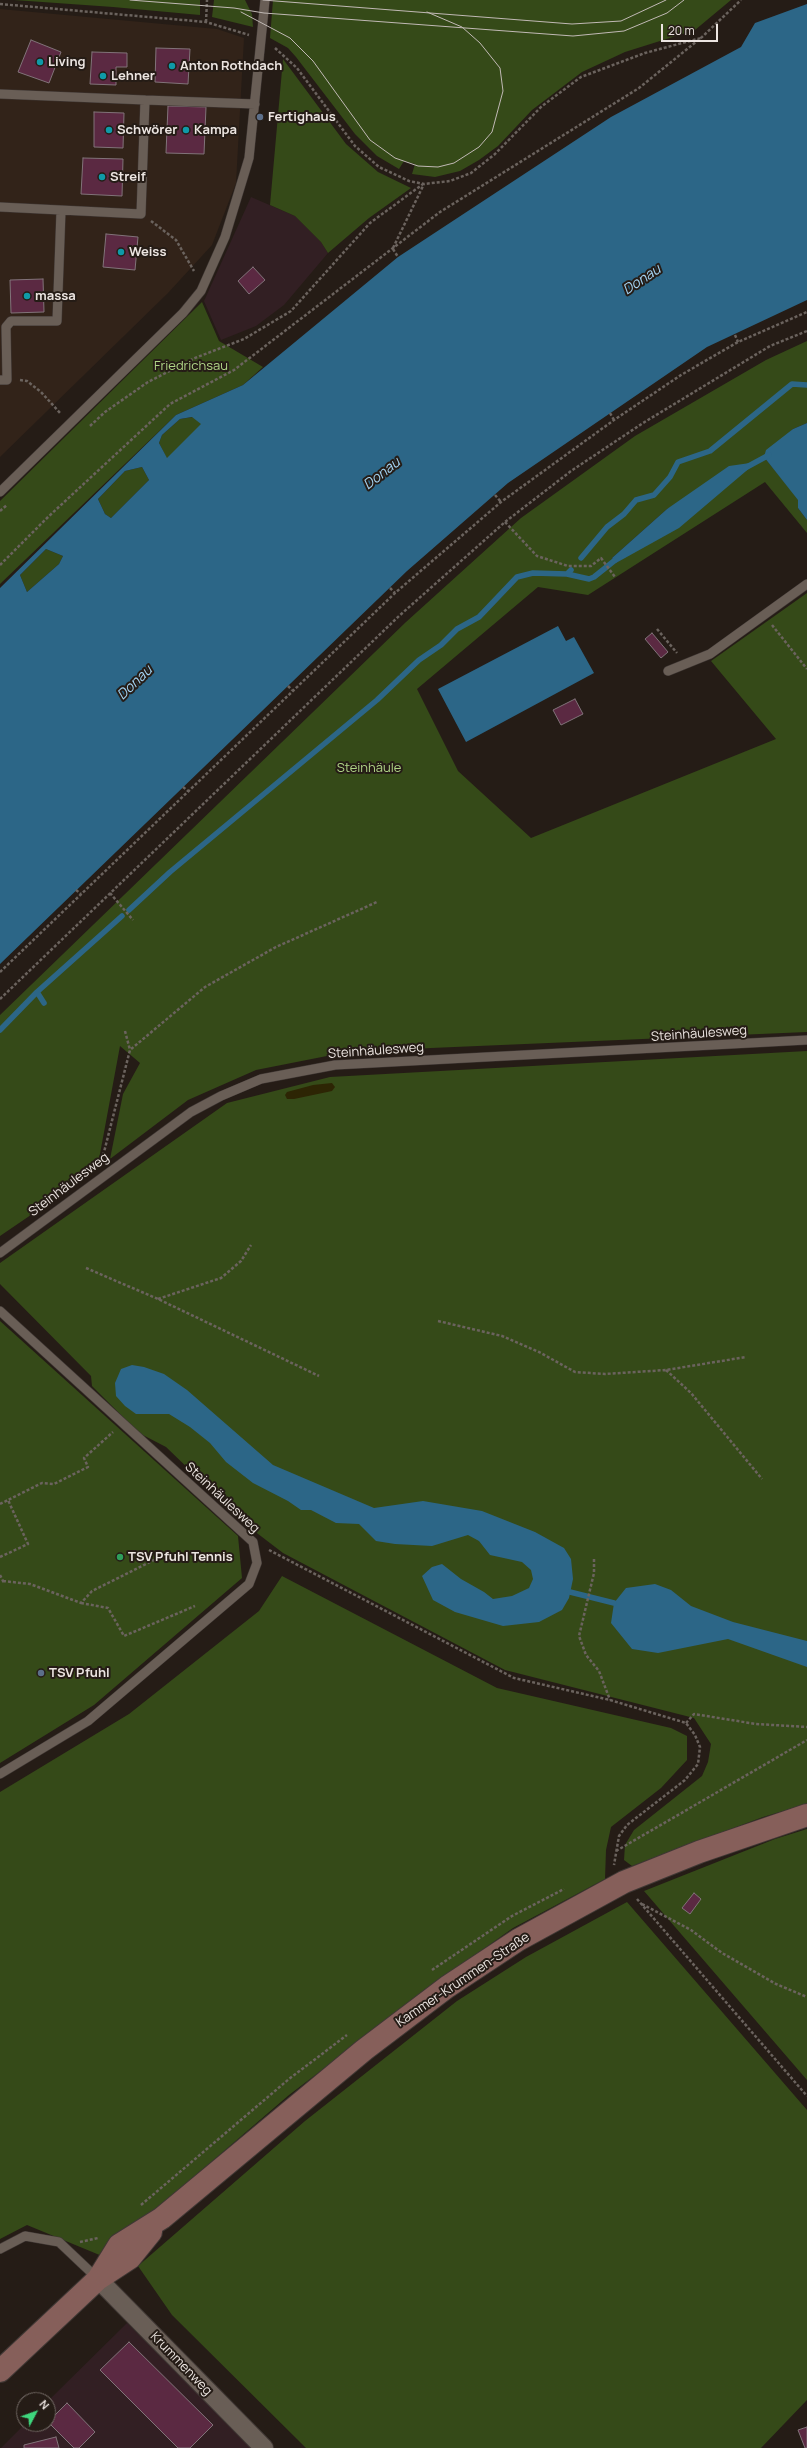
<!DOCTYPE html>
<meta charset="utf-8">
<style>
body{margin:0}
#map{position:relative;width:807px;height:2448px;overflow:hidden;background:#251c16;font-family:Manrope,sans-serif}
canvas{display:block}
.north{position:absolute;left:16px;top:2392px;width:40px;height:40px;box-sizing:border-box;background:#251c16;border:1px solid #756c67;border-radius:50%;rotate:49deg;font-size:11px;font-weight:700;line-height:16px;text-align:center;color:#ece5e1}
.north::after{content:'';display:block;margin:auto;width:14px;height:18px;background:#3ed77d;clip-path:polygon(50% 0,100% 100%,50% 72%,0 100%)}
.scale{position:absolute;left:661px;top:24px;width:57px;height:18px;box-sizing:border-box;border:2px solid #ece5e1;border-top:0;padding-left:5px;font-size:12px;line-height:14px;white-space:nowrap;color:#ece5e1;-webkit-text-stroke:3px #251c16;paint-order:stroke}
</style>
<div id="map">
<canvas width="807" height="2448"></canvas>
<div class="north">N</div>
<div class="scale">20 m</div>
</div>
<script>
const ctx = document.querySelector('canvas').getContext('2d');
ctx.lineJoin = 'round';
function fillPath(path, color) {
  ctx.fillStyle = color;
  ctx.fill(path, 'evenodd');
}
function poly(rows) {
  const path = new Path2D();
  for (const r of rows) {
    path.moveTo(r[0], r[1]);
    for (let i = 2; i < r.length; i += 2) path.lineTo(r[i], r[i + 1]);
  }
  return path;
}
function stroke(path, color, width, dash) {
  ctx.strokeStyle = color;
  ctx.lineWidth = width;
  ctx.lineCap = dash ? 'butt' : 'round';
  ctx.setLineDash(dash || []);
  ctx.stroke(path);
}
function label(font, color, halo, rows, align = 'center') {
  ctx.font = font + ' Manrope,sans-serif';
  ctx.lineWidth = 4;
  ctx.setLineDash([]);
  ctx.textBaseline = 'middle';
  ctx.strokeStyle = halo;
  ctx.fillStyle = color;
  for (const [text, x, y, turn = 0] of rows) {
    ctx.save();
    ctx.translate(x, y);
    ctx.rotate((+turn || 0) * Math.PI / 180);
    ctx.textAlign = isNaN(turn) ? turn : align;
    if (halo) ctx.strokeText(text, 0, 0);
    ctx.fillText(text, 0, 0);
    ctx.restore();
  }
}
const built = poly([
 [0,9,217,29,244,38,236,183,212,245,168,293,0,457]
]);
const industrial = poly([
 [251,197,295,216,321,242,328,253,284,305,256,326,221,340,204,301],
 [127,2323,252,2448,1,2448,25,2424,48,2424,48,2401]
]);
const green = poly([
 [14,0,200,0,200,15,113,7],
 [214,0,245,0,252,14,253,27,212,17],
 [273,0,731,0,695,30,625,52,582,72,532,110,498,146,479,160,460,171,435,177,412,174,415,164,404,161,399,169,377,156,355,134,296,57,288,48,270,38],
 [283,59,346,144,378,172,411,188,369,218,328,253,321,242,295,216,270,205],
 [202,302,219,341,263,367,243,385,176,415,0,584,0,501],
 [807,341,807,423,793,429,764,457,799,500,798,508,807,520,807,533,765,482,588,595,538,587,417,689,458,771,531,838,776,739,711,661,807,593,807,1032,431,1048,337,1054,256,1070,188,1100,110,1159,123,1094,140,1063,120,1046,97,1170,0,1236,0,1015,406,622,521,518,635,436,766,360],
 [752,466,616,563,612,558,667,509],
 [193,417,202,424,167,459,159,443,162,435,180,419],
 [142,467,149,480,111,518,105,514,98,499,125,471],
 [46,549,63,556,59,564,27,592,20,575],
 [807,1051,807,1804,763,1817,632,1866,624,1860,625,1845,634,1830,702,1776,708,1762,711,1744,694,1718,505,1670,283,1553,249,1527,166,1447,139,1433,92,1386,91,1376,0,1284,0,1263,227,1103,330,1077],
 [0,1321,238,1536,242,1578,94,1705,0,1763],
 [282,1576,497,1688,671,1728,687,1736,687,1760,661,1788,611,1827,606,1850,605,1879,513,1928,443,1978,289,2095,102,2256,27,2225,0,2239,0,1792,129,1714,259,1611],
 [807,1829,807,2080,644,1891,775,1839],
 [627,1902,807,2110,807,2400,761,2448,306,2448,172,2315,138,2266,305,2121,457,2001,526,1957]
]);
const sand = poly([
 [332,1083,335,1087,332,1091,294,1099,287,1099,285,1095,287,1092,313,1085]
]);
const water = poly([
 [807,4,807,300,707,347,508,483,407,571,0,964,0,588,176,415,243,385,398,257,611,117,741,47,755,23],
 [192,417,201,424,167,458,159,443,162,435,180,419],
 [142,467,149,480,111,518,105,514,98,499,125,471],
 [46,549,63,556,59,564,27,592,20,575],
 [807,423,807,520,798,508,798,500,764,457,766,450,793,429],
 [750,463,752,466,679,528,616,563,612,558,667,509,729,466],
 [558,626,566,641,574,637,594,673,466,742,438,689],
 [132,1365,144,1367,164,1374,187,1390,273,1465,374,1508,423,1501,482,1511,535,1532,564,1548,571,1559,573,1579,569,1598,562,1610,539,1622,503,1626,455,1612,433,1600,422,1576,432,1567,442,1564,461,1579,484,1592,493,1599,512,1596,529,1588,533,1579,531,1570,522,1562,490,1555,479,1541,468,1535,432,1546,395,1544,376,1541,359,1524,336,1523,311,1510,301,1510,288,1501,253,1483,226,1462,210,1443,190,1427,169,1414,136,1414,125,1406,116,1396,115,1383,121,1369],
 [655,1584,671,1590,691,1606,733,1622,807,1641,807,1667,728,1639,658,1653,632,1649,611,1623,614,1603,626,1588]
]);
const stream = poly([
 [745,468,769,455],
 [581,558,607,527,624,514,636,500,654,495,670,477,678,462,710,451,792,384,807,385],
 [567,574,589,579,594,577,619,557],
 [129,910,170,872,377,700,419,660,441,645,457,629,479,617,517,577,533,573,567,574,571,570],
 [37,992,44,1003],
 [0,1030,37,992,122,916],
 [570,1592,614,1603]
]);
const building = poly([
 [31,40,61,52,49,83,18,72,31,40],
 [156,48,190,49,188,84,155,82,156,48],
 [92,52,127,53,127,67,116,67,116,85,90,84,92,52],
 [168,106,206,107,204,154,166,153,168,106],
 [94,112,124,113,123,148,94,147,94,112],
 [83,158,123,159,122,196,81,194,83,158],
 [106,234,138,237,135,270,103,267,106,234],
 [253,267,265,280,249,294,238,281,253,267],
 [43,279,44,312,11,313,10,280,43,279],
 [652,633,668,652,661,658,645,639,652,633],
 [575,699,583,714,561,725,553,710,575,699],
 [694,1893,701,1899,690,1914,682,1908,694,1893],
 [129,2342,213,2425,190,2448,178,2448,100,2370,129,2342],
 [67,2403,95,2432,79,2448,74,2448,48,2422,67,2403],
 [807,2427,807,2448,805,2448,798,2430,807,2427],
 [56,2437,59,2448,24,2448,24,2445,56,2437]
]);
const path = poly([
 [0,4,206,22,249,35],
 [206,22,207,0],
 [275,48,297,68,355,146,379,167,409,181,424,184,450,181,471,173,495,154,542,106,581,77,645,53,701,38],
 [151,221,176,240,194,271],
 [393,248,424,184],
 [393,249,398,257],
 [735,335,738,342],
 [20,380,27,381,41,392,61,414],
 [610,413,614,420],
 [90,426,105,412,148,382,195,358,244,339,291,311,370,223,423,184],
 [495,495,501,502],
 [0,511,7,505],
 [505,522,537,556,568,566,591,566,601,558,615,577],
 [0,565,48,517,170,404,234,370,440,212,639,88,702,37,741,0],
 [390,588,395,593],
 [772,625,807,669],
 [657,629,677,653],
 [288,686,292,690],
 [183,787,188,791],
 [76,890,81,894],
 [110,893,133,920],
 [0,972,395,593,501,502,614,420,681,375,738,342,807,312],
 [0,999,399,616,505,522,571,471,643,423,770,346,807,331],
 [125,1031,130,1050],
 [102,1160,130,1050,205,987,276,947,377,902],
 [86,1268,158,1299,319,1376],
 [158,1299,221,1278,241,1261,251,1245],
 [438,1321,502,1336,539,1352,575,1372,605,1374,666,1370,746,1357],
 [666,1370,691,1393,762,1479],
 [0,1504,8,1500],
 [269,1550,514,1678,610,1700,686,1723,695,1735,700,1747,698,1764,685,1780,627,1825,619,1836,614,1865],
 [0,1557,28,1544,8,1500,42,1483,54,1484,88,1467,84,1458,113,1432],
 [594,1559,594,1573,579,1636,586,1655,599,1671,610,1700],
 [0,1575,3,1581,0,1582],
 [3,1581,30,1584,81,1603,92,1591,162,1556],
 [81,1603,108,1608,124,1636,195,1606],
 [686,1723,694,1714,756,1724,807,1727],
 [616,1851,807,1740],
 [637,1899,807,2096],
 [642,1904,691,1930,722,1953,776,1984,807,1997],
 [432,1970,512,1916,564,1889],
 [141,2205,289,2079,347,2035],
 [80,2242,98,2238]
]);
const lane = poly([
 [0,94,145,100,141,214,0,207],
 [145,100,255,104],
 [0,380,7,380,6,327,11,321,57,321,61,211],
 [0,492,183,313,201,291,225,237,249,158,265,0],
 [668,671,710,654,807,584],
 [0,1253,191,1112,221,1096,261,1079,335,1065,807,1040],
 [0,1311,253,1542,257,1563,249,1584,88,1721,0,1774],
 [0,2249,25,2236,59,2242,98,2279]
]);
const street = poly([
 [98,2279,264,2448]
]);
const secondary = poly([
 [98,2279,119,2245,162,2218,364,2050,447,1987,518,1940,624,1882,699,1852,807,1815],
 [0,2371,98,2279,130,2258,151,2232]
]);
const tram = poly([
 [130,0,234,8,264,13,573,36,624,31,667,13,684,0],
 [263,0,572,24,621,21,666,0],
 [241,12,290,38,313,61,370,140,395,158,418,166,438,167,454,163,479,147,492,132,503,91,500,68,480,43,462,27,427,12]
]);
const markers = [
 [40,62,4,"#0f9aa8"],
 [172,66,4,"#0f9aa8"],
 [103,76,4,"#0f9aa8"],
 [260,117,4,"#5c6f8a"],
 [109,130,4,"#0f9aa8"],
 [186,130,4,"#0f9aa8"],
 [102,177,4,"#0f9aa8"],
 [121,252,4,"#0f9aa8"],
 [27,296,4,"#0f9aa8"],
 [120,1557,4,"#2e9e5b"],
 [41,1673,4,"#5c6f8a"]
];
const poiNames = [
 ["Living",48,62],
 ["Anton Rothdach",180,66],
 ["Lehner",111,76],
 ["Fertighaus",268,117],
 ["Schwörer",117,130],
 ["Kampa",194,130],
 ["Streif",110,177],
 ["Weiss",129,252],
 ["massa",35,296],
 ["TSV Pfuhl Tennis",128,1557],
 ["TSV Pfuhl",49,1673]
];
const parkNames = [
 ["Friedrichsau",191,366],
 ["Steinhäule",369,768]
];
const streetNames = [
 ["Steinhäulesweg",699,1034,-4],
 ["Steinhäulesweg",376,1051,-4],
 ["Steinhäulesweg",69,1185,-37],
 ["Steinhäulesweg",222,1498,43],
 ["Kammer-Krummen-Straße",463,1980,-34],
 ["Krummenweg",181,2364,46]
];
const waterNames = [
 ["Donau",642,280,-34],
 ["Donau",382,474,-38],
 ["Donau",135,683,-44]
];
fillPath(built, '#322319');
fillPath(industrial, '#321f23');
fillPath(green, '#354a18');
fillPath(sand, '#2d2504');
fillPath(water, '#2c6687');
stroke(stream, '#2c6687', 5.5);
fillPath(building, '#5b2942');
stroke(building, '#817379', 1);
stroke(lane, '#3f3734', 10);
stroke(street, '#3f3734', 20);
stroke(secondary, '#3f3734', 24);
stroke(path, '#6b635e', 2.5, [3, 2]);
stroke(lane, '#695e56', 9);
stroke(street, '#695e56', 18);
stroke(secondary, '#865f5a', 22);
stroke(tram, '#c1b9b5', 1);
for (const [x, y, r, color] of markers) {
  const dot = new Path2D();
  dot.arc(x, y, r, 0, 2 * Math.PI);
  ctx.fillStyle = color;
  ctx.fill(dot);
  stroke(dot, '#251c16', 1.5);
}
label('bold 13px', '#ece5e1', '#251c16', poiNames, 'left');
label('13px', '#b0d587', '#251c16', parkNames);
label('13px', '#ece5e1', '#251c16', streetNames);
label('italic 14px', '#a4d4f3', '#251c16', waterNames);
</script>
